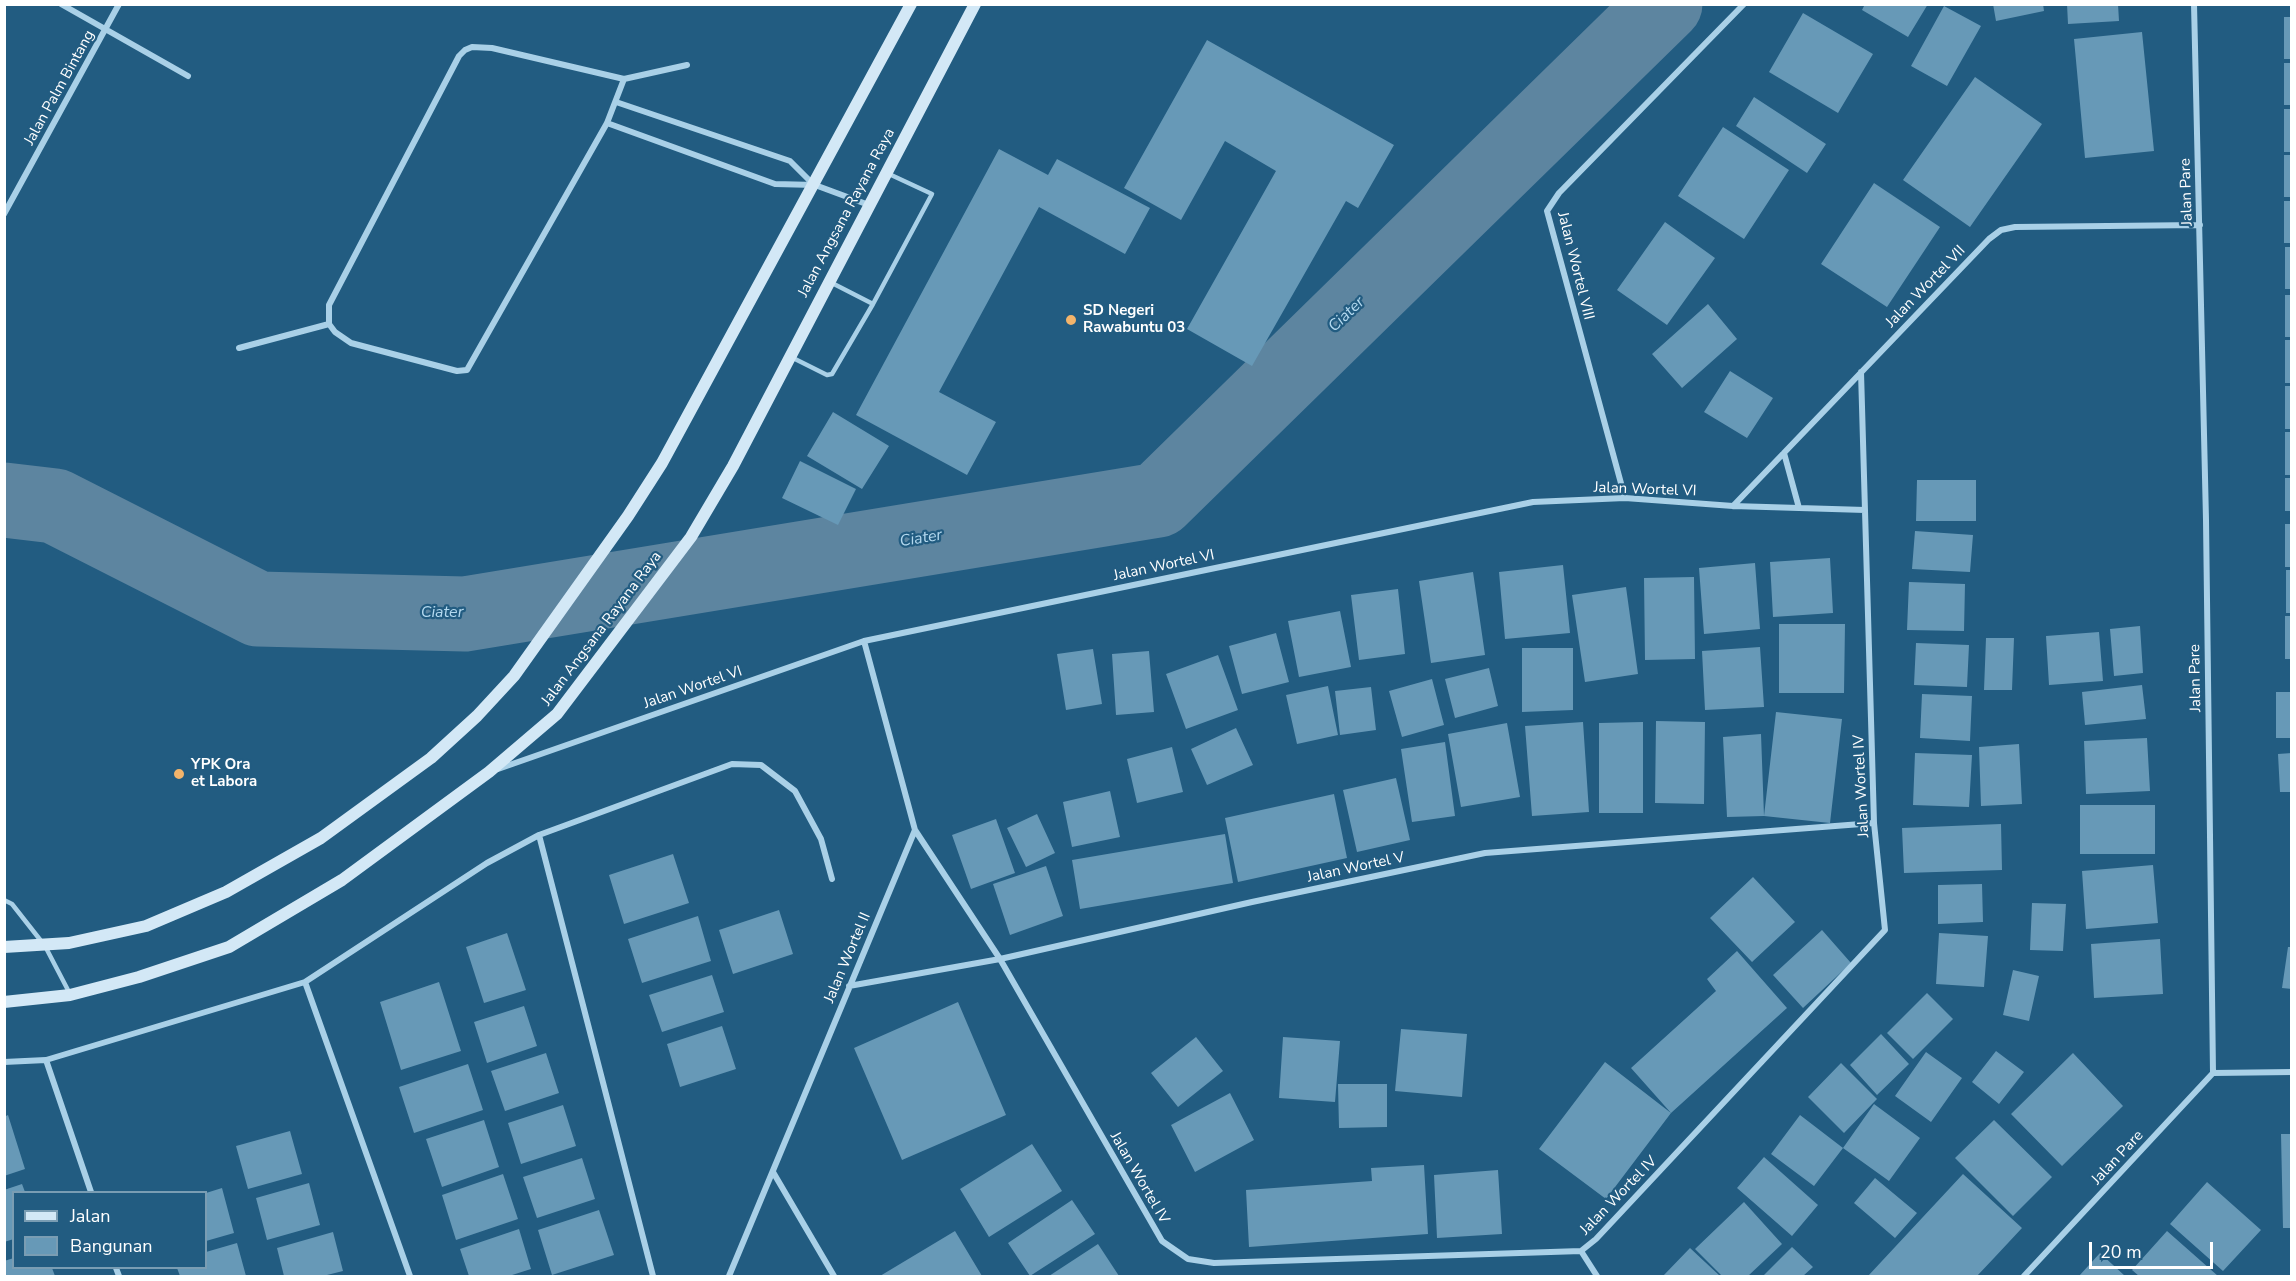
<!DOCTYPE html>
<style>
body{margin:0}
#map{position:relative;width:2296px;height:1281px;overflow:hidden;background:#225c81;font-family:"Nunito Sans",sans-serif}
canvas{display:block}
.frame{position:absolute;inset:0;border:6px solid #fff;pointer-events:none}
.legend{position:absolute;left:12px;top:1191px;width:195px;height:78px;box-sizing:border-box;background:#225c81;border:2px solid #7a9db3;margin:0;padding:8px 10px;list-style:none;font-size:18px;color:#fff}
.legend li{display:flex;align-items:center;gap:12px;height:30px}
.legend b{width:30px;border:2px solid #7a9db3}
.scale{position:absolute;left:2089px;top:1242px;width:124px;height:27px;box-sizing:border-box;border:3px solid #fff;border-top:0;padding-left:8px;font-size:18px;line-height:21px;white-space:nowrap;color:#fff;-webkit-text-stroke:4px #225c81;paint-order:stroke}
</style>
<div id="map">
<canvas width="2296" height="1281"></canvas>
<div class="frame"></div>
<ul class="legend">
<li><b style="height:8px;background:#d3e8f6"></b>Jalan</li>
<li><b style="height:16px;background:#6799b7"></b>Bangunan</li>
</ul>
<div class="scale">20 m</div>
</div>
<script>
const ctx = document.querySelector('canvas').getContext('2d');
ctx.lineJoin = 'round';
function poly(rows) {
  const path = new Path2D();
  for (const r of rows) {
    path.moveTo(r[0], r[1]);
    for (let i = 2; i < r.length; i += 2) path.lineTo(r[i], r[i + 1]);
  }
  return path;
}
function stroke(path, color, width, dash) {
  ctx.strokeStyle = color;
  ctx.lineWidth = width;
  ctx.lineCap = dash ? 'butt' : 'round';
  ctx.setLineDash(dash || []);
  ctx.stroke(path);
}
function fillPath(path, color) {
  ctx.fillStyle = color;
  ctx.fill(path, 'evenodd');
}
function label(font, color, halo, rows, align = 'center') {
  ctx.font = font + ' "Nunito Sans",sans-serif';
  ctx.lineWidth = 4.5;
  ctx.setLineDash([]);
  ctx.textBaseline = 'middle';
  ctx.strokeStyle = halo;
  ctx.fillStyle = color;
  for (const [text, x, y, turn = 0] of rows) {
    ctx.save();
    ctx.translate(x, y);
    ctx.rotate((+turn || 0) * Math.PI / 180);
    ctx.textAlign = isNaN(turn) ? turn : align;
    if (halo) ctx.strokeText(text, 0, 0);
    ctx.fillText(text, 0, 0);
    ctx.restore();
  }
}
const river = poly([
 [4,500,55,506,258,609,465,614,1158,500,1665,4]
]);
const building = poly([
 [1865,4,1928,4,1908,37,1862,10],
 [1993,4,2043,4,2044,11,1996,21],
 [2067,4,2118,4,2119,21,2068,24],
 [1944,6,1981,26,1947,86,1911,66],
 [1803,13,1873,54,1838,113,1769,72],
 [2284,17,2292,17,2292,59,2284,59],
 [2142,32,2154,151,2085,158,2074,39],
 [1207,40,1394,145,1358,208,1346,201,1252,366,1187,329,1276,171,1225,141,1181,220,1124,188],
 [2284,63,2292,63,2292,105,2284,105],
 [1975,77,2042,124,1970,227,1903,180],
 [1754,97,1826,144,1807,173,1736,126],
 [2284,109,2292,109,2292,152,2284,152],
 [1723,127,1789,170,1744,239,1678,196],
 [999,149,1048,175,1057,159,1150,208,1125,254,1039,207,939,392,996,422,967,475,856,415],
 [2284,155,2292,155,2292,197,2284,197],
 [1874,183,1940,227,1887,307,1821,264],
 [2284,201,2292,201,2292,243,2284,243],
 [1665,222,1715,258,1667,325,1617,290],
 [2285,247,2292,247,2292,289,2285,289],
 [2285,295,2292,295,2292,337,2285,337],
 [1708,304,1737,339,1682,388,1652,354],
 [2285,340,2292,340,2292,383,2285,383],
 [1730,371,1773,398,1747,438,1704,412],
 [2285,386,2292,386,2292,429,2285,429],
 [833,412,889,446,862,489,807,456],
 [2285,432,2292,432,2292,475,2285,475],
 [800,461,856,489,838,525,782,498],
 [2285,478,2292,478,2292,511,2285,511],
 [1917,480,1976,480,1976,521,1916,521],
 [2285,524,2292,524,2292,567,2285,567],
 [1915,531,1973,535,1970,572,1912,569],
 [1830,558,1833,613,1773,617,1770,562],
 [1755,563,1760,629,1704,634,1699,568],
 [1563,565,1570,633,1505,639,1499,572],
 [2286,570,2292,570,2292,613,2286,613],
 [1473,572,1485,655,1431,663,1419,581],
 [1694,577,1695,659,1645,660,1644,578],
 [1909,582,1965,584,1964,631,1907,630],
 [1626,587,1638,674,1585,682,1572,595],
 [1398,589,1405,654,1359,660,1351,595],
 [1340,611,1351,667,1299,677,1288,621],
 [2285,616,2292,616,2292,659,2285,659],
 [1779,624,1845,624,1844,693,1779,693],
 [2140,626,2143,673,2114,676,2110,629],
 [2099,632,2103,681,2049,685,2046,636],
 [1276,633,1289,682,1242,694,1229,646],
 [1986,638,2014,638,2012,690,1984,690],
 [1916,643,1969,645,1967,687,1914,685],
 [1760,647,1764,707,1705,710,1702,651],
 [1522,648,1573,648,1573,710,1522,712],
 [1093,649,1102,704,1066,710,1057,654],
 [1149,651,1154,712,1116,715,1112,654],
 [1218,655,1238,710,1186,729,1166,674],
 [1489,668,1498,706,1455,718,1445,679],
 [1432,679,1444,725,1402,737,1389,691],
 [2142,685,2146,719,2085,725,2082,692],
 [1328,686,1338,735,1297,744,1286,695],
 [1371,687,1376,730,1340,735,1335,691],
 [2276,692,2292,692,2292,738,2276,738],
 [1922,694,1972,696,1970,741,1920,738],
 [1776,712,1842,719,1830,823,1764,816,1727,817,1723,737,1761,734,1764,816],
 [1656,721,1705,722,1704,804,1655,803],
 [1583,722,1589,812,1532,816,1525,726],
 [1643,722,1643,813,1599,813,1599,723],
 [1507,723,1520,797,1461,807,1448,734],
 [1236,728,1253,765,1207,785,1191,749],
 [2147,738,2150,791,2086,794,2084,741],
 [1445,742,1455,816,1412,822,1401,749],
 [2019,744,2022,804,1981,806,1979,747],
 [1172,747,1183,792,1137,803,1127,759],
 [1915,753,1972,755,1969,807,1913,805],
 [2292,753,2292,792,2280,792,2278,754],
 [1396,778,1410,840,1357,852,1343,790],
 [1110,791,1120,837,1072,847,1063,802],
 [1334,794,1347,858,1238,882,1225,818],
 [2080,805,2155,805,2155,854,2080,854],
 [1037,814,1055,853,1026,867,1007,828],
 [996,819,1015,873,971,889,952,835],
 [2001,824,2002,870,1904,873,1902,828],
 [1225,834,1233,883,1080,909,1072,860],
 [673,854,689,903,624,924,609,875],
 [2153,865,2158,923,2086,929,2082,871],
 [1046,866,1063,916,1010,935,993,884],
 [1753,877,1795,922,1752,962,1710,918],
 [1982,884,1983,922,1938,924,1938,885],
 [2032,903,2066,904,2063,951,2030,950],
 [779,910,793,954,733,974,719,930],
 [698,916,711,961,642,983,628,939],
 [1822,930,1851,963,1803,1008,1773,975],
 [507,933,526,990,484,1003,466,947],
 [1939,933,1988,936,1984,987,1936,984],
 [2160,939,2163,994,2094,998,2091,944],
 [2288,947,2292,947,2292,989,2282,988],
 [1737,951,1787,1008,1671,1113,1606,1199,1539,1149,1605,1062,1671,1113,1631,1068,1716,991,1707,979],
 [2013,970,2039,976,2029,1021,2003,1015],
 [712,975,724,1012,662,1032,649,995],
 [439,982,461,1051,401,1070,380,1002],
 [1927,993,1953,1019,1913,1059,1887,1033],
 [958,1002,1006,1115,902,1160,854,1048],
 [524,1006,537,1046,487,1063,474,1022],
 [722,1026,736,1069,680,1087,667,1044],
 [1401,1029,1467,1034,1462,1097,1395,1091],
 [1881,1034,1909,1064,1877,1095,1850,1065],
 [1196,1037,1223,1071,1178,1107,1151,1073],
 [1283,1037,1340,1041,1335,1102,1279,1098],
 [1996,1051,2024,1072,1999,1104,1972,1082],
 [1926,1052,1962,1078,1931,1122,1895,1096],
 [546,1053,559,1093,505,1111,491,1071],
 [2073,1053,2123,1106,2062,1166,2011,1114],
 [1841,1063,1877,1099,1844,1133,1808,1097],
 [468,1064,483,1110,414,1133,399,1087],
 [1338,1084,1387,1084,1387,1127,1339,1128],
 [1230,1093,1254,1140,1195,1172,1171,1125],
 [1874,1104,1920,1138,1889,1181,1843,1148],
 [563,1105,576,1146,521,1164,508,1123],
 [8,1115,25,1169,4,1176,4,1117],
 [1800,1115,1843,1148,1814,1186,1771,1154],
 [484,1120,499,1167,442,1187,426,1139],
 [1994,1120,2052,1177,2013,1216,1955,1158],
 [290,1131,302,1174,248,1189,236,1146],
 [2281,1134,2292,1134,2292,1228,2283,1228],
 [1032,1144,1062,1191,989,1237,960,1189],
 [1764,1157,1818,1205,1792,1236,1737,1188],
 [582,1158,595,1199,537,1218,523,1177],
 [1424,1165,1428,1234,1249,1247,1246,1190,1372,1181,1371,1168],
 [1498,1170,1502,1234,1437,1238,1434,1175],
 [503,1174,518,1219,456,1240,442,1195],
 [1963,1174,2022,1228,1994,1258,1977,1276,1868,1276],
 [1875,1178,1917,1213,1895,1238,1854,1203],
 [2207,1182,2261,1230,2223,1271,2170,1224],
 [309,1183,320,1225,267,1240,256,1198],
 [22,1184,25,1192,14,1192,14,1239,4,1242,4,1190],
 [222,1188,234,1233,206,1241,206,1193],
 [1072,1200,1095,1234,1030,1276,1008,1243],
 [1744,1202,1782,1244,1748,1276,1722,1276,1695,1249],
 [599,1210,614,1255,552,1275,538,1230],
 [519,1229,531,1269,509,1276,469,1276,460,1249],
 [955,1231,982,1276,880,1276],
 [2167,1231,2218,1276,2139,1276,2132,1270],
 [333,1232,343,1271,323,1276,284,1276,277,1248],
 [237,1243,246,1276,180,1276,177,1268,206,1268,206,1252],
 [1098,1244,1119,1276,1049,1276],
 [1792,1247,1813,1267,1803,1276,1763,1276],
 [1690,1248,1720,1276,1663,1276],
 [2100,1253,2125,1276,2079,1276],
 [14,1258,14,1268,52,1268,55,1276,4,1276,4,1261]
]);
const lane = poly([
 [830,282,873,304],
 [791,357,827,375,832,374,873,304,932,194,889,174],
 [4,900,12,904,45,946,69,992]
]);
const street = poly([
 [61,4,188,76],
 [624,79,607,123,467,370,457,371,351,343,335,332,329,324,329,305,459,56,465,50,472,47,492,48,624,79,687,65],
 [616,102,790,161,814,185],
 [607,123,775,184,815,185,869,205],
 [4,214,119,4],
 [239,348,329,324],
 [1784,453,1799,508],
 [1625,498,1547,211,1559,193,1744,4],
 [1733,506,1989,239,2001,230,2015,227,2200,225],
 [498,769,864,641,1533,502,1625,498,1733,506,1865,510],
 [915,830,1000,959,1162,1241,1188,1259,1214,1263,1581,1251,1596,1239,1885,930,1874,823,1861,372],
 [539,835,653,1276],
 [305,982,410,1276],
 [849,986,1000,959,1252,902,1485,853,1874,823],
 [46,1060,91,1192],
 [4,1062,46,1060,305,982,487,863,539,835,732,764,761,765,795,791,821,839,832,879],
 [2213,1073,2292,1072],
 [773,1172,834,1276],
 [1581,1251,1597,1276],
 [116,1268,119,1276],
 [729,1276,915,830,864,641],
 [2024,1276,2213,1073,2206,520,2194,4]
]);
const secondary = poly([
 [4,947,69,943,146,926,226,892,321,838,431,758,477,716,514,676,628,516,662,463,911,4],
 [4,1002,70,995,139,977,229,947,342,880,489,772,557,714,691,537,733,466,975,4]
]);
const markers = [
 [1071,320,6,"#f3b46b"],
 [179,774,6,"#f3b46b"]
];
const streetNames = [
 ["Jalan Palm Bintang",60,88,-61],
 ["Jalan Pare",2187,192,-92],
 ["Jalan Angsana Rayana Raya",847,213,-62],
 ["Jalan Wortel VIII",1575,266,76],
 ["Jalan Wortel VII",1926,287,-46],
 ["Jalan Wortel VI",1645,490,2],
 ["Jalan Wortel VI",1164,566,-12],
 ["Jalan Angsana Rayana Raya",602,629,-53],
 ["Jalan Pare",2196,678,-91],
 ["Jalan Wortel VI",693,688,-19],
 ["Jalan Wortel IV",1862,786,-93],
 ["Jalan Wortel V",1356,868,-12],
 ["Jalan Wortel II",848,958,-67],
 ["Jalan Pare",2118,1158,-47],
 ["Jalan Wortel IV",1139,1178,60],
 ["Jalan Wortel IV",1619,1196,-46]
];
const poiNames = [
 ["SD Negeri",1083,311],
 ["Rawabuntu 03",1083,328],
 ["YPK Ora",191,765],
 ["et Labora",191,782]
];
const waterNames = [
 ["Ciater",1347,315,-44],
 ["Ciater",921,539,-9],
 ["Ciater",442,613]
];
stroke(river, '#5d85a0', 75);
fillPath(building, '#6799b7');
stroke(lane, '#a9d0e7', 4.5);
stroke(street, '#a9d0e7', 6);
stroke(secondary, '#d3e8f6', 12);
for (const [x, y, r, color] of markers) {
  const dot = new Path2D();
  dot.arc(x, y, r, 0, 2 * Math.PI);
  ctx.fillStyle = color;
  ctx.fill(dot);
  stroke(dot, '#225c81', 2);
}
label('15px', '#fff', '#225c81', streetNames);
label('bold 15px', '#fff', '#225c81', poiNames, 'left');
label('italic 16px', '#b4d9ef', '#225c81', waterNames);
</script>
